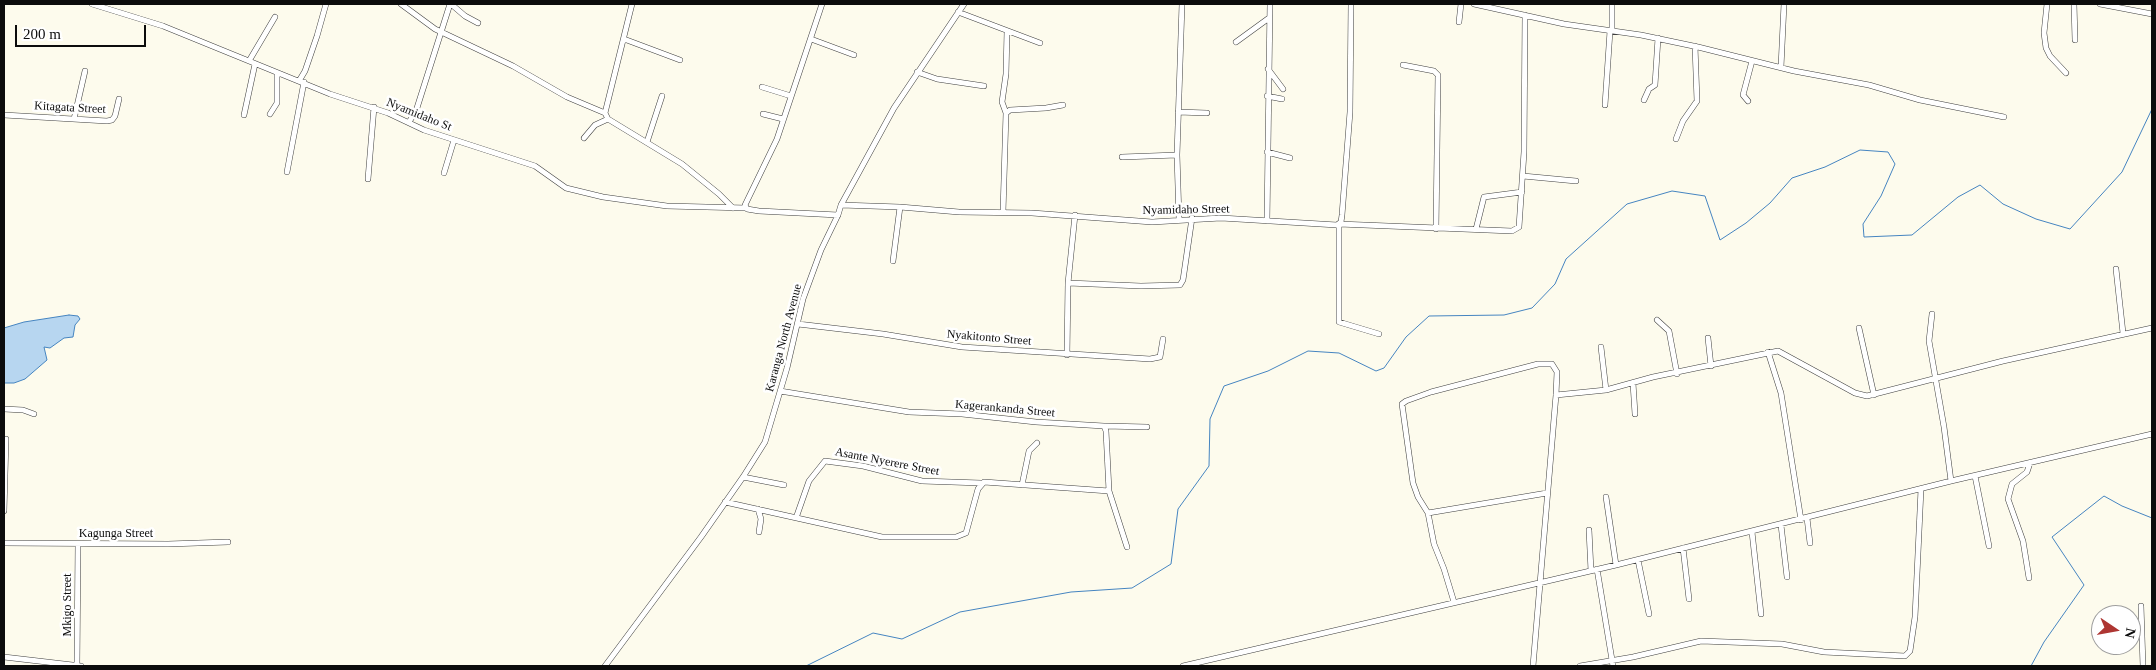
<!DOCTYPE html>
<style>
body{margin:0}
#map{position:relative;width:2156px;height:670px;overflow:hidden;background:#fdfbed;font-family:Georgia,serif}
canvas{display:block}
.frame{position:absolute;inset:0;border:5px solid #0c0c0c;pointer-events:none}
.north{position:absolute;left:2091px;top:605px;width:50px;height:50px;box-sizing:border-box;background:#fff;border:1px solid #9e9e9e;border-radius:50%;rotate:102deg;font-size:14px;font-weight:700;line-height:20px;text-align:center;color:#0c0c0c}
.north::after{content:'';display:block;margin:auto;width:18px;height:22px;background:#ae3632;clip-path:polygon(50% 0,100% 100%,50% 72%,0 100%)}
.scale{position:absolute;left:15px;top:25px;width:131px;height:22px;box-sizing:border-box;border:2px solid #0c0c0c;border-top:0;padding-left:6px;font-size:15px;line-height:18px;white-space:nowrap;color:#0c0c0c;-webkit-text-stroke:4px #fff;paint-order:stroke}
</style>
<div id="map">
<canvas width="2156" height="670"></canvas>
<div class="frame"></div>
<div class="north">N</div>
<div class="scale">200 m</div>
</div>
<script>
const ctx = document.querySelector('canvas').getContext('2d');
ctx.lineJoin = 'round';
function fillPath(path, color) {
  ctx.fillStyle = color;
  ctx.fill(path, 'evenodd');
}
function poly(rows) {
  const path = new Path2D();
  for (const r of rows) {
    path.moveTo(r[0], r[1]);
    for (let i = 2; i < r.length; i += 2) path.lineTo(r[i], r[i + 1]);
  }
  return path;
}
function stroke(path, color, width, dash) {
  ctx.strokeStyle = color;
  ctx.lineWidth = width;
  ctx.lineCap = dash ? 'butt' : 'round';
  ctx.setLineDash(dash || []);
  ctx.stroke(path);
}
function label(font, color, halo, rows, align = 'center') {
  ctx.font = font + ' Georgia,serif';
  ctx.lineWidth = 5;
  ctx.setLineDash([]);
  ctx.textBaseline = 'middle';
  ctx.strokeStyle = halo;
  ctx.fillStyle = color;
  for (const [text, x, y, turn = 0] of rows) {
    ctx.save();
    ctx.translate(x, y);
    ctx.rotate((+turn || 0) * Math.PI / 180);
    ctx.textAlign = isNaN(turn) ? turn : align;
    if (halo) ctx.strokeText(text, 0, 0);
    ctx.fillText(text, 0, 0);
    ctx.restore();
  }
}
const water = poly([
 [69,315,78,316,80,319,75,325,73,337,64,338,50,348,44,347,47,360,25,379,14,383,4,383,4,328,24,322,69,315]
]);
const stream = poly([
 [806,666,873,633,902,639,960,612,1071,592,1132,588,1171,564,1178,509,1209,466,1210,419,1224,386,1268,371,1308,351,1339,353,1376,371,1384,368,1406,337,1429,316,1504,315,1532,308,1555,284,1566,259,1627,204,1672,191,1705,196,1720,240,1746,223,1770,203,1792,178,1825,167,1860,150,1888,152,1895,164,1881,196,1863,224,1864,237,1912,235,1958,197,1980,185,2003,204,2036,219,2070,229,2122,172,2152,109],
 [2031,666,2044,642,2084,585,2052,537,2104,496,2122,506,2152,518]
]);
const minor = poly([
 [92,4,163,26,330,94,388,113,424,130,535,166,566,188,603,197,667,206,746,208],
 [401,4,435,29,513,66,567,97,605,113],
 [451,4,465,16,478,23],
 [632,4,605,113,608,119,682,164,719,194,733,208],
 [822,4,777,139,745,205,747,209,759,211,838,215],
 [1474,4,1564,24,1641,35,1698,47,1794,71,1869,85,1920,100,2004,117],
 [2047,4,2044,33,2046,48,2050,56,2066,73],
 [2074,4,2075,40],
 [2100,4,2152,14],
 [958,12,1040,43],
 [1459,22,1461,4],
 [1612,31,1612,4],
 [624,39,680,60],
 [811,39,854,55],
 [1236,42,1269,18],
 [249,61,275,17],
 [1403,65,1434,71,1438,75,1436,229],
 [1781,67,1784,4],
 [1268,69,1283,89],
 [917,72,937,79,984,86],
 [299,81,305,71,317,36,326,4],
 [762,87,791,96],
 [1267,96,1282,99],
 [1644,100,1649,89,1655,85,1658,38],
 [1748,101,1743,95,1752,61],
 [1605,105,1610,31],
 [1178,112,1207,113],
 [1006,113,1002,102,1006,74,1007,31],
 [270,114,277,103,277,73],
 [763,114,783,119],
 [4,115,107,121,112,120,115,116,119,99],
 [244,115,255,64],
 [74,119,85,71],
 [409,122,416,111,450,4],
 [584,138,595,125,608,119],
 [1676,139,1683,121,1697,101,1695,46],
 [647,142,662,96],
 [1267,152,1290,158],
 [1122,157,1177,155],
 [287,172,304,82],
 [444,173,454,140],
 [1523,176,1576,181],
 [368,179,374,107],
 [841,205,900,207,959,212,1032,213,1152,222,1221,218,1337,225,1341,222,1342,215,1350,112,1351,4],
 [1003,212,1006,113,1010,110,1046,108,1063,105],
 [1179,219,1177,155,1182,4],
 [1267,221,1270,4],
 [1476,229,1484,197,1522,192],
 [893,261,900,207],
 [2116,269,2123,333],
 [1068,283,1141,286,1180,285,1183,280,1192,218],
 [1932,314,1929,341,1944,427,1951,481],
 [1657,320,1669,331,1677,374],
 [798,324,883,334,962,347,1150,359,1160,357,1163,339],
 [1859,328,1874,395],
 [1379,334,1339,322,1339,224,1512,231,1519,227,1524,152,1525,15],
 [1708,338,1711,366],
 [1601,347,1606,390],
 [1768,352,1781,393,1801,520],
 [1067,355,1068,283,1075,215],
 [1633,383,1635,414],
 [780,391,909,412,962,414,1036,422,1104,426,1106,431,1109,491,1127,547],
 [1556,395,1606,390,1653,377,1778,351,1855,393,1867,396,2003,361,2152,328],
 [4,409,23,410,34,414],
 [1105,426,1147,427],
 [1975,476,1989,546],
 [743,477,784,485],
 [1022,485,1029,451,1037,443],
 [1606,497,1616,565],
 [725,502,882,537,956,537,966,533,978,489,984,482,1109,491],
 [758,509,761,519,759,532],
 [4,511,6,439],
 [1428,513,1547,493],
 [796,518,809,481,825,461,863,466,922,481,981,483],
 [1807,518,1810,543],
 [1781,525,1787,577],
 [1589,530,1591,571],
 [1752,532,1761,614],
 [4,543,168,544,228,542],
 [1683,548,1689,599],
 [1638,560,1649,614],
 [1597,569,1613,666],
 [2029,578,2023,541,2008,499,2012,484,2027,472,2030,463],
 [1454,602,1444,569,1434,544,1428,513,1418,497,1413,483,1402,404,1406,401,1431,392,1538,364,1552,364,1557,372,1556,395,1533,666],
 [2141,606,2143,666],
 [4,657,81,666],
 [77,666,78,544],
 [605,666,701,537,743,477,765,442,787,368,803,299,821,250,838,215,841,205,894,108,964,4],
 [1183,666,1616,565,1951,481,2152,434],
 [1580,666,1633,657,1701,641,1782,644,1824,652,1905,656,1910,651,1915,617,1921,489]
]);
const streetNames = [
 ["Kitagata Street",70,108,3],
 ["Nyamidaho St",419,115,22],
 ["Nyamidaho Street",1186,210,-1],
 ["Karanga North Avenue",784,338,-75],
 ["Nyakitonto Street",989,338,5],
 ["Kagerankanda Street",1005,409,5],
 ["Asante Nyerere Street",887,462,11],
 ["Kagunga Street",116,534],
 ["Mkigo Street",68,605,-90]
];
fillPath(water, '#b7d6f0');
stroke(water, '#4584c0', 1);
stroke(stream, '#4584c0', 1);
stroke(minor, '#3f3f3f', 6);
stroke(minor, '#fff', 5);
label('12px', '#0c0c0c', '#fff', streetNames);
</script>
